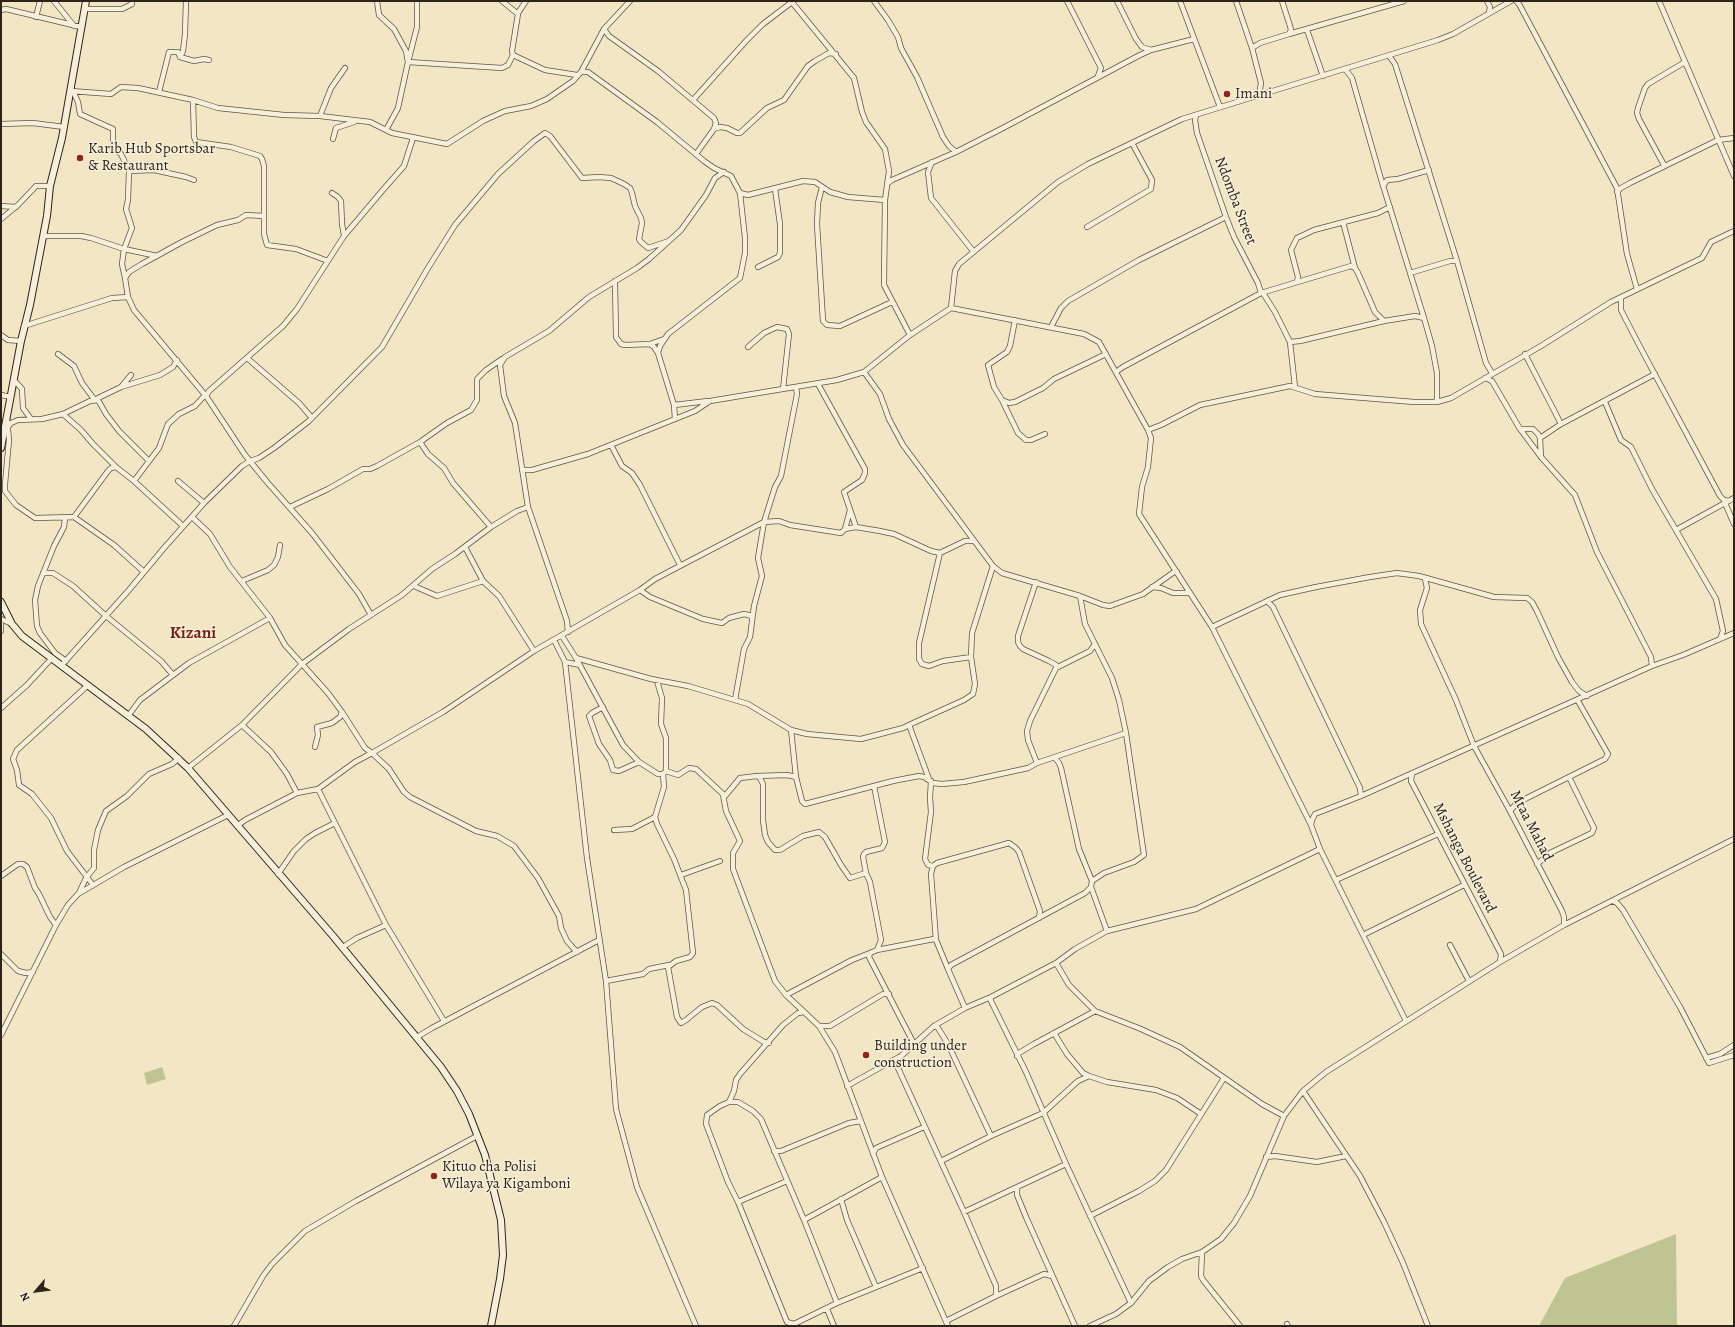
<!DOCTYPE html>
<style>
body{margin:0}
#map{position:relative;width:1735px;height:1327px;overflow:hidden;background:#f2e6c5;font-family:Alegreya,serif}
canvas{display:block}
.frame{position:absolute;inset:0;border:2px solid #2e241b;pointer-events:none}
.north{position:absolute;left:16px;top:1271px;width:40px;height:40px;-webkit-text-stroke:3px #f7efd9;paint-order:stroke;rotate:242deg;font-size:11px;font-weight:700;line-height:16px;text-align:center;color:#2e241b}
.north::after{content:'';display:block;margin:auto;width:14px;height:18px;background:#2e241b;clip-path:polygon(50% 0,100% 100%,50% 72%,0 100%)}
</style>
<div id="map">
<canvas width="1735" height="1327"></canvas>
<div class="frame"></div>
<div class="north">N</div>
</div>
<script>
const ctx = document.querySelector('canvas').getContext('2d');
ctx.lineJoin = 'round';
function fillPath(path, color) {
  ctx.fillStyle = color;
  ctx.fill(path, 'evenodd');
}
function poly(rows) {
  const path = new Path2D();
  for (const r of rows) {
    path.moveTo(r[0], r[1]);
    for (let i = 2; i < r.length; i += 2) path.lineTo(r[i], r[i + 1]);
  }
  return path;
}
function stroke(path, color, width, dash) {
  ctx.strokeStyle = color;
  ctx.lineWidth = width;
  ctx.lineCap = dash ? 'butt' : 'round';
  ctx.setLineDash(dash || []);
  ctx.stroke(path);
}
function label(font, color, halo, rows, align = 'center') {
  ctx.font = font + ' Alegreya,serif';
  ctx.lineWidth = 3;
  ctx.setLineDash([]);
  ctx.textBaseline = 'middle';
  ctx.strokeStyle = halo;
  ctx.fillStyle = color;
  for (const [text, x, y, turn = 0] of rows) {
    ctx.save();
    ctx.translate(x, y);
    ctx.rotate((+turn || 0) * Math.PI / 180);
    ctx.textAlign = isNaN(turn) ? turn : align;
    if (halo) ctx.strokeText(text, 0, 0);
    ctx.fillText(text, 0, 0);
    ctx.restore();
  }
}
const green = poly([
 [162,1067,166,1079,147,1085,144,1073],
 [1676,1234,1677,1326,1539,1326,1565,1278]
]);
const minor = poly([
 [54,1,74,26],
 [377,1,379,15,394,29,406,51,408,62,398,108,386,130],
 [417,1,417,27,408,62,502,68,508,65,513,55],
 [502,1,518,14,512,51,513,55,545,70,577,75],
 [791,1,854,78,862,112,866,122,885,149,889,171,885,200,884,285,910,335],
 [874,1,888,20,898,37,901,48,917,77,943,137,949,146,956,152],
 [1067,1,1101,68,1098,76],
 [1117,1,1136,39,1142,47,1151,50],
 [1180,1,1220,107],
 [1236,1,1252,48,1261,83,1259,95],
 [1487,1,1490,7,1489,13],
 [1516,1,1519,4,1617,188,1627,254,1637,289],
 [1659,1,1734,176],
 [85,9,122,9,132,4,132,1],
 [1,10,6,9,81,27],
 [518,13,526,1],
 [36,17,40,1],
 [604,29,609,36,658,71,714,118,716,123,714,129,696,154],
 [1307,30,1323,76],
 [1289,34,1404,1],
 [1252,48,1260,43,1289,34,1291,30,1290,26,1282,1],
 [1389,56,1395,64,1457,261,1486,363,1492,373],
 [180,57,183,51,185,34,186,1],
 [1345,69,1352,78,1381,179,1424,318],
 [581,72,604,29,630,1],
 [71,91,111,94,121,87,138,88,193,100,218,108,284,115,320,116,370,122,392,133,447,144,483,121,505,111,531,106,547,99,573,81,581,72,588,72,657,122,704,161,714,168,731,176,740,193,745,238,745,253,740,278,668,334,660,346,658,353],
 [73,91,78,102,80,114,113,129,113,148,121,154,129,171,128,200,126,209,132,228,124,249,122,264,125,278],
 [159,92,169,52,178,52,180,57,194,61,204,59,209,60],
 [193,100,194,137,196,142,231,147,260,156,262,159,264,166,264,234,267,245,296,249,328,261],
 [693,100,746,41,763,24,792,2],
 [1196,115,1195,120,1197,133,1226,217,1234,237,1258,283,1261,293],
 [320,116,331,88,345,68],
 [1,124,33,123,64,127],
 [714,129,720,127,727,128,737,133,740,133,767,108,784,100,808,66,815,61,829,53,836,54],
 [333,139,336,128,354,122],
 [932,162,928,172,931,198,973,251],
 [1664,165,1639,119,1637,113,1638,108,1645,88,1648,84,1685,62],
 [129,171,154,170,186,177,194,180],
 [887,184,892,180,956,152,1003,128,1138,56,1151,50,1194,39],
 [1383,186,1387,180,1398,179,1429,170],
 [822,187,818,203,817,224,823,321,827,325,840,326,892,302],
 [1617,192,1621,188,1630,183,1718,140,1734,138],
 [332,193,338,197,341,201,342,224,344,236],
 [740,193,748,195,803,181,815,182,830,192,848,197,885,200],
 [1,206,16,207],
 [1,219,18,205,36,186,50,186],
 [1343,222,1355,268],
 [1087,227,1151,189,1152,180,1132,143],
 [43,236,81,236,91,238,124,249,157,256],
 [758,267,778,257,780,253,780,224,775,189],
 [1410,273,1450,261,1457,261],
 [615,281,616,337,621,344,625,345,650,344,654,347,658,353,674,405,675,419],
 [1297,282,1298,277,1291,250,1297,238,1314,230,1378,213,1390,207],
 [1263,293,1275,312,1290,342,1300,341,1384,321],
 [1621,297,1621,310,1638,343,1720,496,1724,500,1729,501],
 [951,308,1084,334,1099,342,1148,430,1151,438,1148,467,1142,487,1139,514,1212,627,1311,825],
 [1015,320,1010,346,1007,352,988,365,994,387,1002,400,1009,403,1015,402,1043,388,1054,379,1106,354],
 [24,326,112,298,128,297],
 [1051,327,1061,308,1068,301,1139,260,1226,217],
 [1,335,8,340,21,341],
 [1290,342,1295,387],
 [650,344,664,339],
 [748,347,764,333,777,327,787,329,789,334,783,389],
 [58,354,74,366,82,383,94,399],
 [1525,354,1561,424],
 [247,358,299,403,312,418],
 [864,372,880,394,889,419,903,445,993,566,1002,573,1080,596,1103,605,1110,606,1143,594,1174,572,1177,572],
 [1116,372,1123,367,1261,293,1351,266,1355,268,1358,273,1375,312,1384,321,1415,316,1424,318,1432,346,1437,373,1437,402],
 [1485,378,1492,381,1520,429,1541,457,1575,495,1597,552,1651,657,1652,666],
 [14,380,22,389,23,408,31,419],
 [818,384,865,469,865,473,862,480,844,492,856,527],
 [121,387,160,375,173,367,177,360],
 [1,395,11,397],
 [206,396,134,310,128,297,125,278,129,272,142,264,182,242,217,225,238,220,246,215,264,216],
 [96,399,121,387,131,375],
 [1002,400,1018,433,1026,440,1031,440,1045,434],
 [1605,402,1621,440,1631,447,1652,489,1716,599,1723,631,1720,639],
 [674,405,708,401],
 [63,414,81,430,93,444,116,467,134,481,183,526],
 [7,420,9,440,5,484,5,491,16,505,35,518,74,517,108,471,111,468,116,467],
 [8,427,11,423,18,420,42,419,63,414,90,401,98,400,106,414,119,431,149,461],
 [1520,429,1533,429,1538,434,1540,438,1541,457],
 [1148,430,1161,425,1200,405,1290,386,1315,394,1414,402,1437,402,1451,398,1541,346,1611,302,1702,258,1711,242,1734,231],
 [1540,438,1561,424,1655,374],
 [420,442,428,454,444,468,453,483,491,527],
 [611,445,622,466,632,473,640,485,680,565],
 [522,470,532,470,588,454,695,411,710,401,837,380,864,372,910,335,951,308,955,271,959,264,1058,182,1088,164,1182,119,1438,40,1453,34,1511,1],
 [134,481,159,448,168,424,179,414,195,406,205,395],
 [178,481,204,503],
 [1725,503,1734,524],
 [290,507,328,489,363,469,370,469,377,466,420,442,447,423,471,410,477,400,477,379,486,370,502,359],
 [74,517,114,545,144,572],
 [192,517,210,534,230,567,270,618,285,645,328,693,342,712,340,717,332,723,317,727,318,735,315,747],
 [65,518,64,527,54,546,38,586,35,600,37,626,40,633,55,653,66,661],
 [845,529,850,510],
 [1676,530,1734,498],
 [465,547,483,581,499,596,534,651],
 [940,553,919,643,919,659,922,664,929,666,943,661,971,657],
 [43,573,53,573,73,586,106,616,161,661,173,675],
 [1425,579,1427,588,1420,610,1421,624,1456,700,1474,746,1510,811,1562,911,1564,917,1564,925],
 [242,581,268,570,274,565,278,557,280,545],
 [1036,582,1018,636,1018,642,1020,646,1023,649,1049,661,1056,665,1056,668],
 [414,586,437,596,483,581],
 [1152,587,1161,588,1173,593,1190,593],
 [640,590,650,597,703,619,722,623,729,618,744,614,752,616],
 [1267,601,1273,607,1360,788,1361,796],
 [371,615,359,594,312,533,267,482,245,455,206,396,209,391,283,326,297,309,344,236,382,191,404,166,413,138],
 [1,619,12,624],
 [1,624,1,631],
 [1212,627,1280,595,1316,587,1370,577,1397,573,1419,576,1494,597,1527,598,1532,602,1537,611,1558,657,1572,682,1579,691,1587,696],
 [568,632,567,621,528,507,515,423,504,396,500,365,505,357,549,331,589,297,637,268,649,259,681,230,706,195,715,178,724,172],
 [562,636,576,658,623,745,639,762,658,774,663,774,666,771,678,775,689,768,696,769,725,796,740,778,757,776,787,775,796,777,802,801,805,804,893,781,919,776,924,777,933,783,942,784,964,782,1028,768,1037,763,1126,733],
 [554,640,565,662,587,858,606,981,616,1109,637,1187,696,1326],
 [576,658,651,679,688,686,748,704,791,730,807,734,861,739,903,728,911,724,964,700,973,694,975,684,971,657,972,633,993,566],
 [565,662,580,665],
 [61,666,129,590,164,548,204,503,242,466,250,461,259,458,274,448,309,421,382,347,428,268,455,225,498,174,534,141,545,133,550,136,582,178,599,177,611,178,624,184,630,188,632,193,635,206,641,218,642,223,639,239,640,241,648,248,669,241],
 [657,681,662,698,661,724,666,738,666,771],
 [87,686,17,750,13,759,17,770,19,785,32,794,51,818,67,851,93,885],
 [735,700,744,649,750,637,754,606,762,576,758,558,764,522,775,487,781,476,797,394,796,387],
 [603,707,592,713,589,716,599,744,610,760,613,770,619,771,639,762],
 [1,708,27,685,51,659],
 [342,712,365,748,372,753,443,712,534,651,640,590,655,579,764,522,779,521,790,525,841,533,845,529,856,527,880,531,894,534,931,551,940,553,965,541,974,541],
 [128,716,140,700,189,663,270,618],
 [242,725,271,752,287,774,297,793],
 [909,725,929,779],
 [791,730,796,777],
 [1055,758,1059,763,1061,768,1079,849,1092,881],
 [1037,763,1028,740,1027,731,1030,721,1056,668,1090,651,1095,644],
 [188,768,242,725,302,664,349,629,402,595,432,569,455,554,491,527,517,511,528,507],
 [1412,773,1411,781,1501,954,1500,962],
 [663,774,664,787,655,817,657,824,674,859,686,890,693,953,690,957,676,961,668,967,677,1017,681,1023,686,1020,702,1007,712,1003,717,1005,743,1029,764,1042,769,1043],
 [757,776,760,778,763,784,763,820,765,835,768,842,775,850,780,850,803,836,819,832,825,837,841,865,850,878,866,873,870,882,881,940,877,950,870,953,869,957,914,1044],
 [931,781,930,798,931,812,925,859,928,865,933,866],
 [318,789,386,925,444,1021],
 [723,795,726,811,740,841,733,853,733,869,775,981,786,995,819,1026,835,1052,882,1177,948,1326],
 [1510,811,1515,805,1527,798,1605,759,1608,754,1578,701],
 [237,826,245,820,297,793,318,789,355,762,372,753,389,769,404,792,410,797,476,831,497,836,514,846,538,878,559,916,561,928,567,941,577,952],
 [614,830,632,829,655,817],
 [1537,864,1550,853,1592,833,1594,828,1569,777],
 [866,873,863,857,864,854,866,852,882,848,885,842,874,786],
 [278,874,294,851,306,839,315,833,335,823],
 [681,875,720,861],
 [1,876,18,864,23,864,27,867,35,888,39,894,50,917,56,925],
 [1336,880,1438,834],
 [1091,887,1107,931],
 [79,893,86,878,94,868,94,850,98,830,106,811,127,796,149,774,172,764,179,758],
 [1613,901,1617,903,1623,910,1680,1007,1709,1063,1734,1055],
 [1363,935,1464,885],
 [936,940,931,874,933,866,937,863,1009,843,1016,848,1019,852,1040,911,1039,918],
 [1450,945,1469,981],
 [343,947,357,938,386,925],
 [877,950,934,939,936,940,948,969],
 [1,954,18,971,26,973,33,972],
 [1056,963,1069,985,1095,1011,1141,1029,1180,1047,1262,1104,1284,1116],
 [606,981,643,974,649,969,669,965],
 [786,995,852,960,870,953],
 [991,997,991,1001,1026,1072,1066,1164,1131,1303],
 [965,1008,948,969,951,965,1085,893,1091,887,1092,881,1104,873,1134,862,1144,855,1126,733,1119,700,1112,678,1085,624,1080,596],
 [1406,1021,1320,849,1311,825,1312,820,1315,814,1361,796,1652,666,1683,655,1734,633],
 [819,1026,830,1026,883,994,889,994],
 [934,1026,938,1028,948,1044,991,1136],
 [1054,1033,1067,1054,1083,1073,1089,1076,1107,1082,1156,1090,1177,1098,1201,1114],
 [1,1035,56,925,68,905,78,894,124,867,228,815],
 [417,1037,432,1028,599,940],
 [1017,1056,1019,1053,1034,1044,1095,1011],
 [1706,1058,1720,1054,1734,1045],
 [847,1086,899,1057],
 [1303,1091,1360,1176,1384,1222,1403,1263,1428,1326],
 [729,1102,734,1091,736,1080,740,1074,783,1025,798,1013,804,1012],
 [774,1151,781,1151,849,1123,861,1121],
 [873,1154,876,1148,924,1127],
 [1266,1157,1275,1156,1317,1162,1346,1156],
 [941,1161,991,1136,1043,1113,1078,1081,1089,1076],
 [1017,1188,1017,1195,1026,1217,1075,1326],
 [841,1199,847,1220,876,1287],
 [738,1202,787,1181],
 [964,1212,1066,1164],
 [1090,1216,1139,1191,1155,1181,1166,1170,1224,1078],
 [804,1220,882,1177],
 [1202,1252,1201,1276,1203,1280,1240,1326],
 [996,1296,1044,1274,1052,1276],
 [837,1303,804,1220,761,1119,753,1111,738,1102,729,1102,720,1106,707,1115,706,1124,728,1182,738,1202,787,1322,794,1324,837,1303,923,1268],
 [827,1309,834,1326],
 [946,1321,996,1296,996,1286,964,1212,898,1068,897,1061,901,1056,934,1026,965,1008,991,997,1056,963,1075,949,1107,931,1196,909,1320,849],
 [1287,1324,1288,1326],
 [234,1326,263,1276,272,1264,305,1231,356,1201,477,1136],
 [1090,1326,1116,1314,1131,1303,1149,1281,1168,1267,1182,1259,1202,1252,1221,1239,1234,1223,1250,1196,1284,1116,1303,1091,1326,1072,1500,962,1564,925,1734,839]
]);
const secondary = poly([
 [1,448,21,341,30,305,47,216,50,186,62,138,86,1],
 [1,602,12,624,22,636,146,729,188,768,333,936,441,1067,457,1091,469,1114,485,1155,501,1220,503,1255,500,1279,491,1326]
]);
const markers = [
 [1227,94,4,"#8f2418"],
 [80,158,4,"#8f2418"],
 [866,1055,4,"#8f2418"],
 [434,1176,4,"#8f2418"]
];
const poiNames = [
 ["Imani",1235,94],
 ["Karib Hub Sportsbar",88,149],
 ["& Restaurant",88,166],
 ["Building under",874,1046],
 ["construction",874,1063],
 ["Kituo cha Polisi",442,1167],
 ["Wilaya ya Kigamboni",442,1184]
];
const streetNames = [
 ["Ndomba Street",1235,201,69],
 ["Mtaa Mahad",1531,826,63],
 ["Mshanga Boulevard",1464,858,63]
];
const quarterNames = [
 ["Kizani",193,634]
];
fillPath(green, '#bec492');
stroke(minor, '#5f5446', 6);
stroke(secondary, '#2e241b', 8);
stroke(minor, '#f7efd9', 4.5);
stroke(secondary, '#f7efd9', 6);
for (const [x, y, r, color] of markers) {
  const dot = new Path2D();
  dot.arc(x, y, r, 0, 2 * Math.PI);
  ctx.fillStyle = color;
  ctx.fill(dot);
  stroke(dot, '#f7efd9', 1.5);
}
label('15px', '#2e241b', '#f7efd9', poiNames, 'left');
label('15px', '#2e241b', '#f7efd9', streetNames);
label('bold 17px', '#7a1f14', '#f7efd9', quarterNames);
</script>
